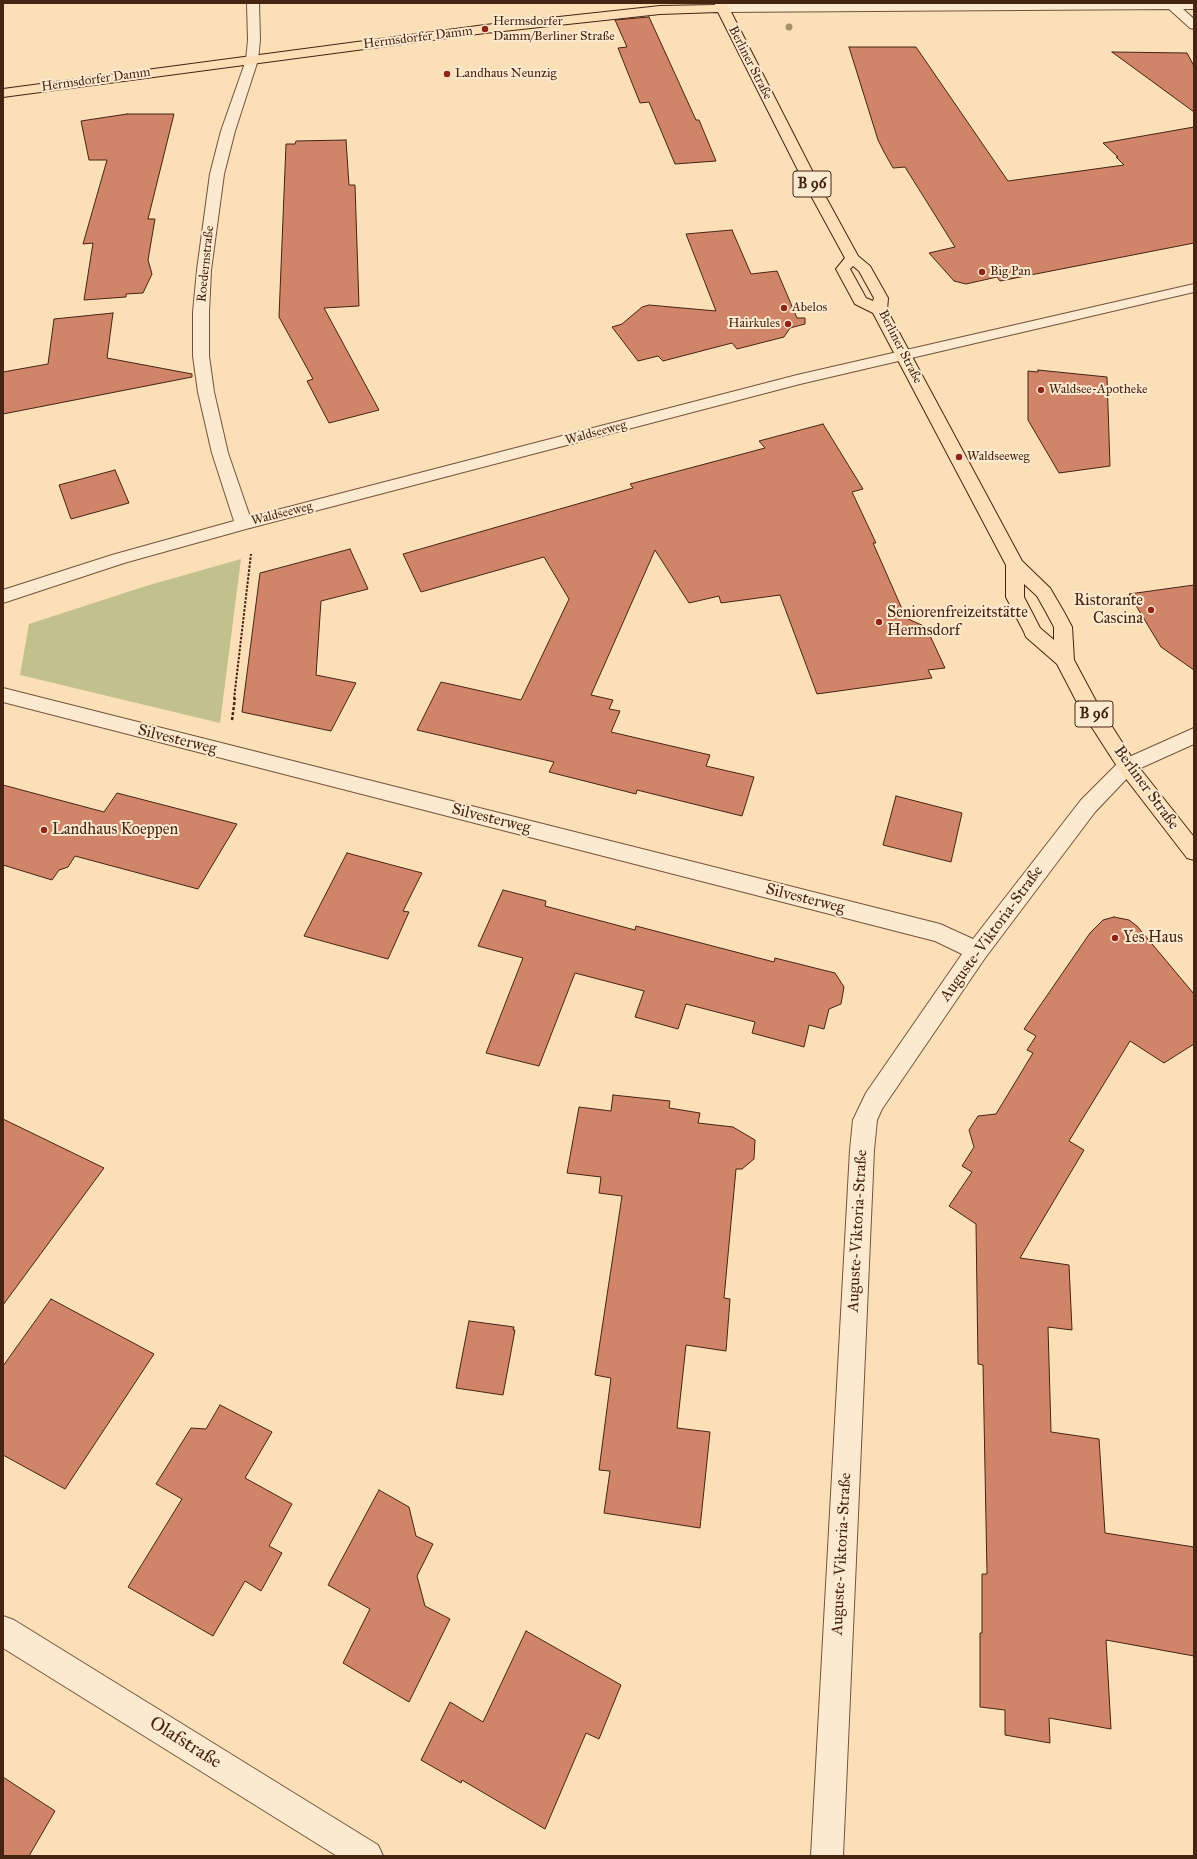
<!DOCTYPE html>
<meta charset="utf-8">
<style>
body{margin:0}
#map{position:relative;width:1197px;height:1859px;overflow:hidden;background:#fadfb7;font-family:"IM FELL Great Primer",serif}
canvas{display:block}
.frame{position:absolute;inset:0;border:4px solid #462412;pointer-events:none}
</style>
<div id="map">
<canvas width="1197" height="1859"></canvas>
<div class="frame"></div>
</div>
<script>
const ctx = document.querySelector('canvas').getContext('2d');
ctx.lineJoin = 'round';
function fillPath(path, color) {
  ctx.fillStyle = color;
  ctx.fill(path, 'evenodd');
}
function poly(rows) {
  const path = new Path2D();
  for (const r of rows) {
    path.moveTo(r[0], r[1]);
    for (let i = 2; i < r.length; i += 2) path.lineTo(r[i], r[i + 1]);
  }
  return path;
}
function stroke(path, color, width, dash) {
  ctx.strokeStyle = color;
  ctx.lineWidth = width;
  ctx.lineCap = dash ? 'butt' : 'round';
  ctx.setLineDash(dash || []);
  ctx.stroke(path);
}
function label(font, color, halo, rows, align = 'center') {
  ctx.font = font + ' "IM FELL Great Primer",serif';
  ctx.lineWidth = 4;
  ctx.setLineDash([]);
  ctx.textBaseline = 'middle';
  ctx.strokeStyle = halo;
  ctx.fillStyle = color;
  for (const [text, x, y, turn = 0] of rows) {
    ctx.save();
    ctx.translate(x, y);
    ctx.rotate((+turn || 0) * Math.PI / 180);
    ctx.textAlign = isNaN(turn) ? turn : align;
    if (halo) ctx.strokeText(text, 0, 0);
    ctx.fillText(text, 0, 0);
    ctx.restore();
  }
}
const green = poly([
 [241,559,220,723,20,675,29,624,146,586]
]);
const building = poly([
 [649,17,696,120,699,120,716,161,675,164,649,102,640,103,618,48,627,47,615,20,649,17],
 [849,47,916,47,1008,181,1124,165,1116,157,1118,157,1103,143,1194,127,1194,243,1000,281,997,277,966,284,954,281,929,253,955,247,905,167,893,168,884,152,878,140,849,47],
 [1112,52,1187,53,1194,66,1194,112,1112,52],
 [127,114,174,114,148,219,155,219,148,260,152,274,143,293,126,294,126,297,84,300,93,243,83,244,107,160,89,160,81,121,127,114],
 [346,140,349,185,355,185,359,306,324,308,379,410,329,423,307,381,313,379,279,317,286,144,295,144,296,141,346,140],
 [732,230,751,274,777,271,797,318,805,318,805,324,790,328,784,337,737,349,732,343,663,361,658,356,638,361,612,327,622,324,642,307,649,305,716,311,686,234,732,230],
 [113,313,107,358,192,374,192,377,3,414,3,372,48,364,54,319,113,313],
 [1038,370,1107,377,1110,466,1059,473,1028,420,1028,371,1038,372,1038,370],
 [823,424,863,489,852,492,876,543,873,543,906,618,926,627,945,668,928,670,932,678,817,694,780,595,721,603,719,596,689,603,655,550,591,695,613,700,609,709,620,711,611,732,710,755,706,766,754,777,742,816,637,790,636,794,549,772,554,762,417,730,441,682,521,700,569,599,544,557,421,592,403,554,633,488,630,484,765,448,759,441,823,424],
 [115,470,129,503,71,519,59,485,115,470],
 [350,549,368,589,321,601,316,675,356,683,331,731,242,712,260,573,350,549],
 [1194,585,1194,670,1161,647,1129,594,1194,585],
 [3,785,104,812,117,793,237,824,198,889,75,856,68,867,59,870,52,880,3,865,3,785],
 [896,796,962,813,951,862,883,845,896,796],
 [347,853,422,873,403,911,409,912,388,959,304,936,347,853],
 [503,890,546,901,545,906,635,930,636,926,774,962,775,958,835,973,844,987,841,1004,829,1009,824,1029,809,1025,804,1047,752,1033,755,1022,686,1004,678,1029,635,1017,644,991,575,973,539,1066,486,1053,523,958,478,946,503,890],
 [1114,917,1129,920,1137,926,1194,994,1194,1044,1164,1063,1130,1041,1069,1141,1084,1150,1020,1258,1069,1265,1072,1330,1048,1327,1051,1432,1099,1439,1105,1533,1194,1547,1194,1656,1106,1640,1111,1729,1049,1718,1050,1743,1005,1735,1005,1710,980,1707,980,1633,982,1633,982,1574,987,1574,983,1365,978,1364,976,1224,949,1206,972,1172,962,1166,974,1147,969,1130,978,1116,996,1114,1033,1053,1027,1050,1036,1036,1024,1029,1090,933,1103,920,1114,917],
 [613,1095,670,1101,669,1108,700,1113,698,1123,733,1127,755,1140,754,1159,742,1169,736,1169,724,1298,730,1299,726,1351,686,1345,677,1428,710,1432,700,1528,604,1513,610,1471,599,1470,611,1378,595,1375,622,1196,599,1193,601,1177,567,1173,579,1107,611,1111,613,1095],
 [3,1119,104,1168,3,1305,3,1119],
 [51,1299,154,1354,65,1489,3,1455,3,1366,51,1299],
 [469,1321,514,1327,513,1330,515,1330,503,1395,456,1388,469,1321],
 [220,1405,272,1432,245,1478,292,1504,269,1546,282,1553,261,1591,245,1581,213,1636,128,1587,182,1499,156,1484,191,1428,206,1429,220,1405],
 [379,1490,409,1507,416,1536,433,1544,417,1576,425,1606,450,1619,409,1702,343,1663,370,1609,328,1585,379,1490],
 [526,1631,621,1685,599,1739,586,1733,545,1829,462,1780,461,1783,421,1760,450,1702,483,1722,526,1631],
 [3,1777,55,1811,29,1856,3,1856,3,1777]
]);
const pathFar1 = poly([
 [234,699,251,554]
]);
const path = poly([
 [232,720,235,698]
]);
const minor = poly([
 [247,3,259,3,260,40,258,60,235,131,224,174,211,270,209,312,209,356,214,392,228,453,250,517,797,375,1194,284,1194,292,800,384,246,529,124,563,3,603,3,590,112,555,234,521,212,453,198,392,193,356,193,312,197,270,210,174,221,131,246,60,248,40,247,3],
 [954,3,1194,3,1194,9,1183,9,1194,19,1194,29,1190,28,1169,9,723,12,717,8,723,4,954,3],
 [3,688,940,924,973,939,1081,800,1120,761,1194,728,1194,744,1134,771,1095,812,985,958,882,1109,877,1120,874,1150,843,1856,811,1856,850,1150,853,1120,866,1093,962,954,935,941,3,702,3,688],
 [3,1616,14,1620,378,1845,383,1856,337,1856,3,1648,3,1616]
]);
const major = poly([
 [714,3,726,3,729,8,823,192,858,256,870,266,888,298,887,310,1022,561,1050,588,1064,612,1072,627,1074,660,1097,703,1134,761,1194,837,1194,860,1187,858,1120,771,1082,712,1057,664,1026,637,1024,632,1006,597,1006,565,873,313,855,304,836,269,845,258,809,192,718,12,660,14,485,33,3,97,3,89,485,25,660,6,715,5,714,3],
 [853,266,859,271,874,298,873,301,866,298,850,269,853,266],
 [1024,584,1037,596,1046,612,1054,627,1054,640,1040,628,1024,597,1024,584]
]);
const trees = [
 [789,27]
];
const markers = [
 [485,29,4,"#8f2418"],
 [447,74,4,"#8f2418"],
 [982,272,4,"#8f2418"],
 [784,308,4,"#8f2418"],
 [788,324,4,"#8f2418"],
 [1041,390,4,"#8f2418"],
 [959,457,4,"#8f2418"],
 [1151,610,4,"#8f2418"],
 [879,622,4,"#8f2418"],
 [44,830,4,"#8f2418"],
 [1115,938,4,"#8f2418"]
];
const farPoinames = [
 ["Hermsdorfer",493,22],
 ["Damm/Berliner Straße",493,37],
 ["Landhaus Neunzig",455,74],
 ["Big Pan",990,272],
 ["Abelos",792,308],
 ["Hairkules",780,324,"right"],
 ["Waldsee-Apotheke",1049,390],
 ["Waldseeweg",967,457]
];
const farStreetnames = [
 ["Hermsdorfer Damm",418,38,-7],
 ["Berliner Straße",750,63,63],
 ["Hermsdorfer Damm",96,80,-8],
 ["Roedernstraße",206,264,-84],
 ["Berliner Straße",900,347,63],
 ["Waldseeweg",596,433,-15],
 ["Waldseeweg",282,514,-14]
];
const shields = [
 [812,184,38],
 [1094,714,38]
];
const shieldNames = [
 ["B 96",812,184],
 ["B 96",1094,714]
];
const poiNames = [
 ["Ristorante",1143,601,"right"],
 ["Cascina",1143,619,"right"],
 ["Seniorenfreizeitstätte",887,613],
 ["Hermsdorf",887,631],
 ["Landhaus Koeppen",52,830],
 ["Yes Haus",1123,938]
];
const streetNames = [
 ["Silvesterweg",177,740,14],
 ["Berliner Straße",1146,788,54],
 ["Silvesterweg",491,819,14],
 ["Silvesterweg",805,899,14],
 ["Auguste-Viktoria-Straße",992,934,-54],
 ["Auguste-Viktoria-Straße",858,1231,-87],
 ["Auguste-Viktoria-Straße",842,1554,-87]
];
const nearStreetnames = [
 ["Olafstraße",185,1743,32]
];
fillPath(green, '#c2c18c');
fillPath(building, '#d18568');
stroke(building, '#462412', 1);
stroke(minor, '#73533b', 2);
stroke(major, '#462412', 2);
stroke(pathFar1, '#462412', 2, [2.5, 1.5]);
stroke(path, '#462412', 2.5, [3, 2]);
fillPath(minor, '#fcead0');
fillPath(major, '#fadfb7');
ctx.fillStyle = '#a88e6d';
for (const [x, y] of trees) {
  ctx.beginPath();
  ctx.arc(x, y, 3.5, 0, 2 * Math.PI);
  ctx.fill();
}
for (const [x, y, r, color] of markers) {
  const dot = new Path2D();
  dot.arc(x, y, r, 0, 2 * Math.PI);
  ctx.fillStyle = color;
  ctx.fill(dot);
  stroke(dot, '#fcead0', 1.5);
}
label('13px', '#462412', '#fcead0', farPoinames, 'left');
label('13px', '#462412', '#fcead0', farStreetnames);
for (const [x, y, w] of shields) {
  const box = new Path2D();
  box.roundRect(x - w / 2, y - 13, w, 26, 3);
  ctx.fillStyle = '#fcead0';
  ctx.fill(box);
  stroke(box, '#462412', 1);
}
label('bold 15px', '#462412', null, shieldNames);
label('16px', '#462412', '#fcead0', poiNames, 'left');
label('16px', '#462412', '#fcead0', streetNames);
label('19px', '#462412', '#fcead0', nearStreetnames);
</script>
